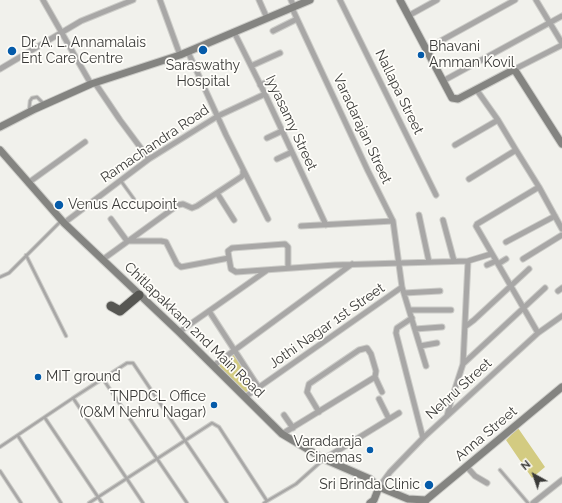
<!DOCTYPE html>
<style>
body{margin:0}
#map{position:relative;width:562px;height:503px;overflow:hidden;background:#f1f1ec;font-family:Raleway,sans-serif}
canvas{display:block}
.north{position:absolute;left:514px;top:455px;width:40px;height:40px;-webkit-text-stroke:3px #fffefa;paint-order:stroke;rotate:320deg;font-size:11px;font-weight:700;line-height:16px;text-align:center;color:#3a3a38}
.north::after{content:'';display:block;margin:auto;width:14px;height:18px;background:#3a3a38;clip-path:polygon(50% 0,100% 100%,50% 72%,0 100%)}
</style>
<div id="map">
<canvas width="562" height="503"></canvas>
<div class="north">N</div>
</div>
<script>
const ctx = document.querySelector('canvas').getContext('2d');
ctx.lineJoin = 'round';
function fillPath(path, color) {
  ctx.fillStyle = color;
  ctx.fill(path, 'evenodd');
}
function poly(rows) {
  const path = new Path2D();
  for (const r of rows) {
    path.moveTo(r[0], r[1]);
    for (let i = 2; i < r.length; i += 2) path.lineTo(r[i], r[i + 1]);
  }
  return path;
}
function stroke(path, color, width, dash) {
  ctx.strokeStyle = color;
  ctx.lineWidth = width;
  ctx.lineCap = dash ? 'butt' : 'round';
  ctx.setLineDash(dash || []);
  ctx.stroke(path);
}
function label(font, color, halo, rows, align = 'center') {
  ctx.font = font + ' Raleway,sans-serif';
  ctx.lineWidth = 3.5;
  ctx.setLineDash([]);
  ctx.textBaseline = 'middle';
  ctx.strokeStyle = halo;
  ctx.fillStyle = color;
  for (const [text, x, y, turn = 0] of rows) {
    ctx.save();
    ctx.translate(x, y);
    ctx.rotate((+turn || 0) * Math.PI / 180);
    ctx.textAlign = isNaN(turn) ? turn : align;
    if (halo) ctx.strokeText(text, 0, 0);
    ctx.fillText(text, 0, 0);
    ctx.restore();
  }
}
const green = poly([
 [234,353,255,387,245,395,217,367],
 [518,428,545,467,532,478,506,440]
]);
const lane = poly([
 [29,111,30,101,32,98,37,97,44,104],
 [121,181,134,199],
 [26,255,66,336],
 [0,277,9,273,61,221],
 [103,379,187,503],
 [73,398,127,363,133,363,227,503],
 [45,418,102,503],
 [18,436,61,503],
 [0,447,73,398,143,503],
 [500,470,528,503],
 [0,471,21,503],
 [89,503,212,423,219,427,267,501,296,484,324,459],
 [264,503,267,501]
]);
const street = poly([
 [43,0,91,84],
 [160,0,180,55],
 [259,0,267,18],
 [291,0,294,7],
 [340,0,436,195],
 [536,0,562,43],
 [292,8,368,171,393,221,402,287,426,366],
 [408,16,437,0],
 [273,31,297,19],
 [234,32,265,94,326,225],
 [426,49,515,0],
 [188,52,226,135,268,219],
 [251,66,280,53],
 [0,69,81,21,133,0],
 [513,70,562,45],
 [443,81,562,16],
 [95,83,120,120,149,159],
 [260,85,272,80],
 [476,89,498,120,516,150,539,187,562,229],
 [267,138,282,131],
 [455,145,498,120],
 [277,159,292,152],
 [469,179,516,150],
 [28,183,85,142],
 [217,193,234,220],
 [419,215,429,262],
 [111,219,127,241,161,241,166,242,177,264,181,267,229,258,231,269,236,272,335,265,468,261,491,254],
 [443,220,454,261],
 [64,223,149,159,218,116,265,94],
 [301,226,393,221],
 [506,242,555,216],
 [229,258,228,251,232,248,285,244,288,247,288,268],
 [523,259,562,235],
 [102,260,178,205,183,204,192,208,197,206,241,177,243,175,243,171],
 [498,264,506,259],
 [487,265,496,261],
 [558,291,562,288],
 [404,293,440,291],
 [409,310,451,310],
 [209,311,259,388],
 [412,318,397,328,396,333,423,438],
 [466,326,474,320,529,269],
 [415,329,442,327],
 [179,332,266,271],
 [538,333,476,226,477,224,539,187],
 [420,346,437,343],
 [463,364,545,288],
 [213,366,352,264],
 [375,377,382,392],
 [245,397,402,287],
 [379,399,389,419],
 [284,415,293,428],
 [447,416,451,401,463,364,468,261],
 [282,434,331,404,375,377,376,371,371,354,367,348,359,350,309,384,307,392,319,412],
 [324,459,399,413],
 [467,467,475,476,487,483],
 [379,487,390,472,423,438,538,333,562,316],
 [533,503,562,480]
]);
const secondary = poly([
 [400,0,452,98,458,99,513,70,516,72,562,144],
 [0,127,35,109,91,84,180,55,310,0],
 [0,150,64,223,179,332,282,434,324,459,370,479,379,487,374,500,370,503],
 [379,487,408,499,426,500],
 [425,503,426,500,562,387]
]);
const highway = poly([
 [111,306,120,311,139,295]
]);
const markers = [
 [203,50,5,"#055ba9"],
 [12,51,5,"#055ba9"],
 [421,55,4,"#055ba9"],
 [59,205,5,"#055ba9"],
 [38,377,4,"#055ba9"],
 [214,405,4,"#055ba9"],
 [370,450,4,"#055ba9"],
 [429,485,5,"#055ba9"]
];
const poiNames = [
 ["Dr. A. L. Annamalais",21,43],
 ["Ent Care Centre",21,59],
 ["Bhavani",429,47],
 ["Amman Kovil",429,63],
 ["Saraswathy",203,66,"center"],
 ["Hospital",203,82,"center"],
 ["Venus Accupoint",68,205],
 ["MIT ground",46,377],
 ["TNPDCL Office",206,397,"right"],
 ["(O&M Nehru Nagar)",206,413,"right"],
 ["Varadaraja",362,442,"right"],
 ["Cinemas",362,458,"right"],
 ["Sri Brinda Clinic",420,485,"right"]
];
const streetNames = [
 ["Nallapa Street",399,92,64],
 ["Iyyasamy Street",291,123,65],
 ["Varadarajan Street",362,129,65],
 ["Ramachandra Road",155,144,-34],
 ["Jothi Nagar 1st Street",327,326,-35],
 ["Chitlapakkam 2nd Main Road",194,330,44],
 ["Nehru Street",459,389,-42],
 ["Anna Street",486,434,-40]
];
fillPath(green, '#d3cb81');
stroke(lane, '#ccccc8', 4.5);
stroke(street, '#ccccc8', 7);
stroke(secondary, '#ccccc8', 9);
stroke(highway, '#ccccc8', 11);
stroke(lane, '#a8a7a6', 2.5);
stroke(street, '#a8a7a6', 5);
stroke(secondary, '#848481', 7);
stroke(highway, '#565652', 9);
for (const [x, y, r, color] of markers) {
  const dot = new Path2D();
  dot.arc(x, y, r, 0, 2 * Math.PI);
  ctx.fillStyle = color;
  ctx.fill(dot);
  stroke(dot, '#fffefa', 1.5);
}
label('14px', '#3a3a38', '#fffefa', poiNames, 'left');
label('14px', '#3a3a38', '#fffefa', streetNames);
</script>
